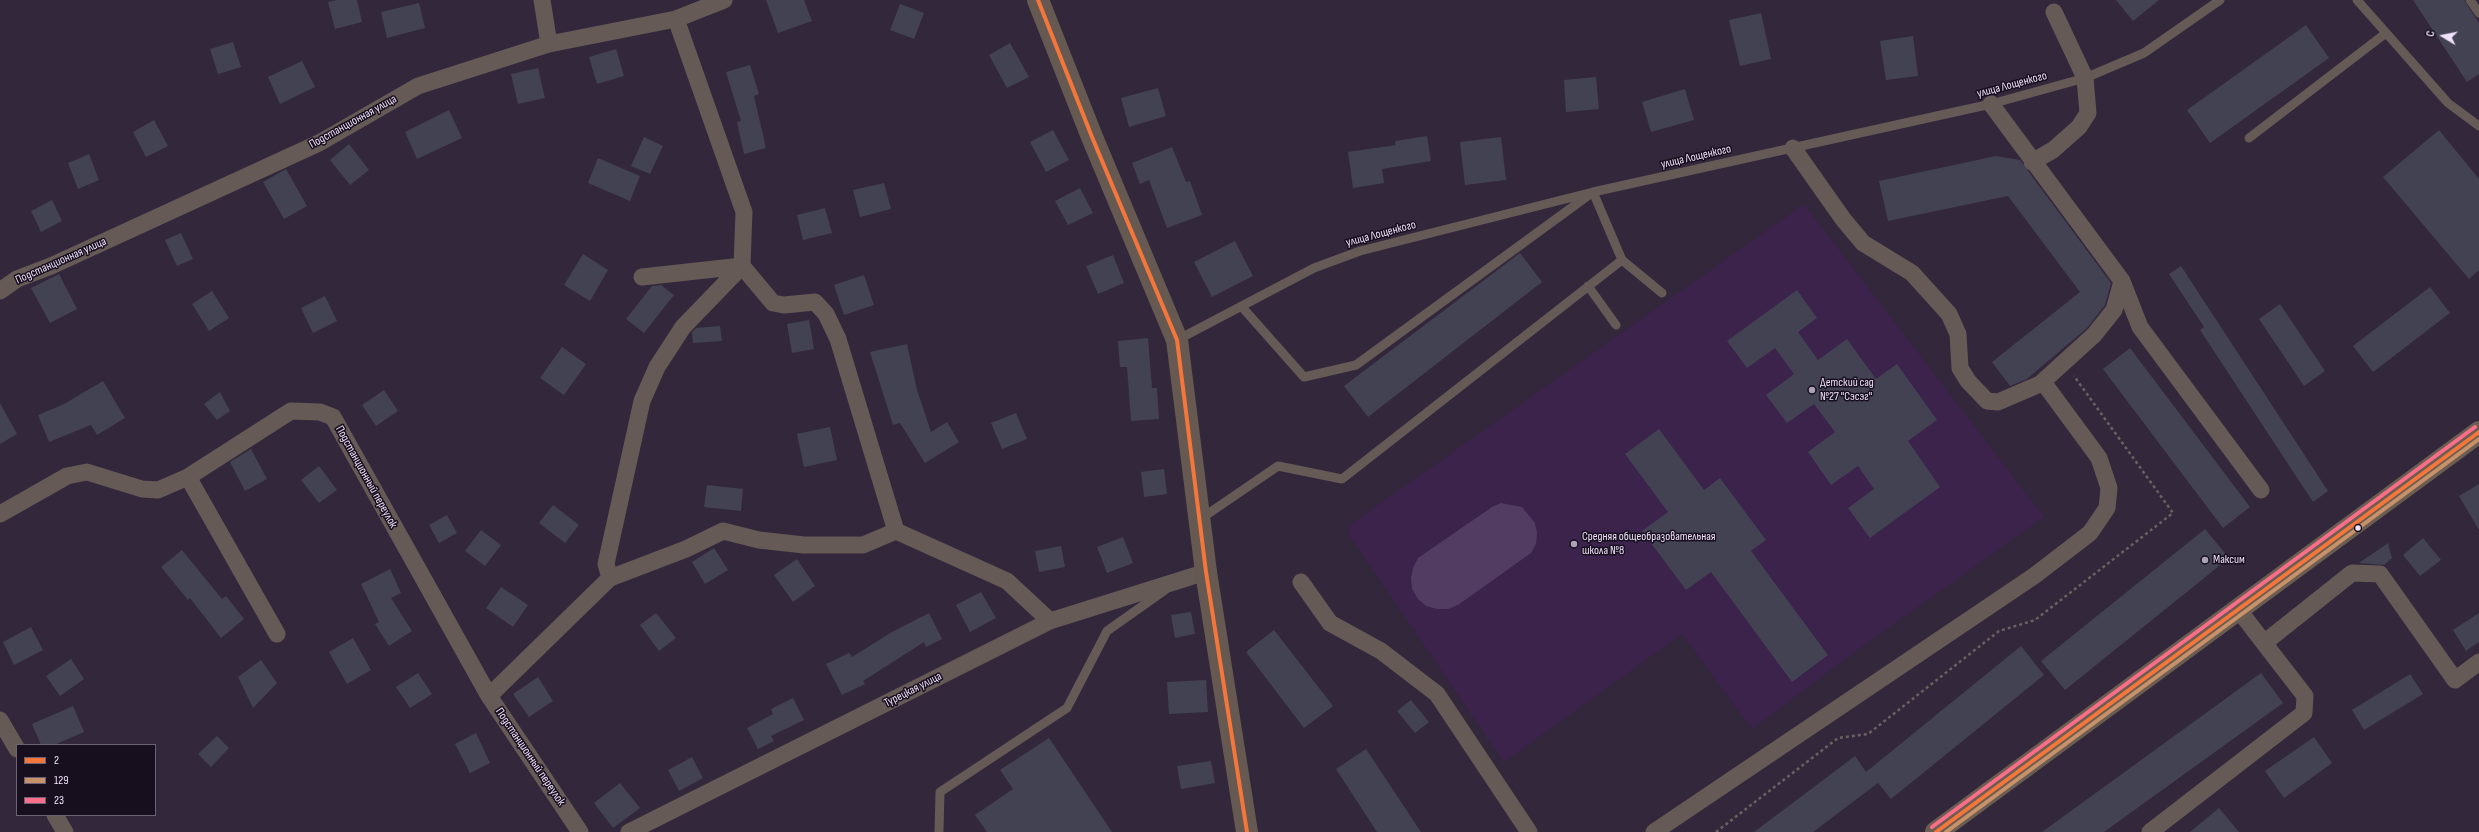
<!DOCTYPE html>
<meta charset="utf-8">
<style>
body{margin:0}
#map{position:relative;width:2479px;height:832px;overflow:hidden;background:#33273b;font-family:"Sofia Sans Condensed",sans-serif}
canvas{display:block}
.legend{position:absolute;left:16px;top:744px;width:140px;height:72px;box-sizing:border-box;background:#170e1e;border:1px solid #6d6376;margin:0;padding:5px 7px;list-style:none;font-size:12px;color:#efe2fa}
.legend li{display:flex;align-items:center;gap:8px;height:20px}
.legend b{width:20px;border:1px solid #6d6376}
.north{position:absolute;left:2423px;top:16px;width:40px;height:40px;-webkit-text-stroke:3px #170e1e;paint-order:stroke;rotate:280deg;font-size:11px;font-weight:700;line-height:16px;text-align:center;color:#efe2fa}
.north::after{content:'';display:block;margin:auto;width:14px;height:18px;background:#efe2fa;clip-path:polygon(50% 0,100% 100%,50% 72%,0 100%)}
</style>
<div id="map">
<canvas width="2479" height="832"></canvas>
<ul class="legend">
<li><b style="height:5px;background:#f5763a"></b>2</li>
<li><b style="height:5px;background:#c7916a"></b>129</li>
<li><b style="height:5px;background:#fb6d88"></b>23</li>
</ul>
<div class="north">С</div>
</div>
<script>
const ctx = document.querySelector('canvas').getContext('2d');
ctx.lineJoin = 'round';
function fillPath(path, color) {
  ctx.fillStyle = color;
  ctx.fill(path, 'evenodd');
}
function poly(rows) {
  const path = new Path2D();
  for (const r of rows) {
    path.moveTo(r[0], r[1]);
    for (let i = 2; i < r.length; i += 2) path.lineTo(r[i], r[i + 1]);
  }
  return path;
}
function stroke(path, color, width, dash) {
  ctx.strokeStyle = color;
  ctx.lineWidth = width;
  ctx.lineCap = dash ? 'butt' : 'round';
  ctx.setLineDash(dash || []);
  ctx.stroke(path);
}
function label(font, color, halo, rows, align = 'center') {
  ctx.font = font + ' "Sofia Sans Condensed",sans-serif';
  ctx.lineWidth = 3;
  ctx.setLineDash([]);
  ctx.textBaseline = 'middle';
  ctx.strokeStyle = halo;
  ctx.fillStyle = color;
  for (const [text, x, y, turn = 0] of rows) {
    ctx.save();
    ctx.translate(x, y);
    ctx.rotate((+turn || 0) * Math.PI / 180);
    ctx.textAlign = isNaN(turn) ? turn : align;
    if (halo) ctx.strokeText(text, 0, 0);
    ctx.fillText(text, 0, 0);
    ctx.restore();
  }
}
const built = poly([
 [1804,204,2044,517,1856,651,1752,729,1682,634,1504,762,1349,535,1351,524]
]);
const green = poly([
 [1501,503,1522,507,1535,523,1537,533,1536,544,1531,553,1458,605,1448,609,1437,609,1426,606,1418,599,1412,589,1411,578,1413,568,1418,558,1492,507]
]);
const building = poly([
 [337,0,357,0,362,22,335,29,328,2],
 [766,0,804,0,812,21,778,33],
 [2116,0,2159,0,2133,21],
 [2413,0,2464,0,2479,23,2479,74,2467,82],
 [419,3,425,28,387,38,381,12],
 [900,4,924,13,914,39,890,30],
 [1761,13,1771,59,1740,66,1729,20],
 [2306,25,2329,58,2210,143,2187,110],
 [1913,36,1918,76,1886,80,1880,41],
 [233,42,241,67,218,74,210,49],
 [1010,43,1029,77,1007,88,989,55],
 [616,49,624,76,597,84,589,57],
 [302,61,315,87,280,104,268,77],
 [750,65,759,94,754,96,766,148,744,154,737,122,741,121,726,72],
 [538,68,545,98,518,104,511,74],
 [1596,77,1599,109,1566,112,1564,80],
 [1158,88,1166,116,1129,127,1121,98],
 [1685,89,1694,120,1651,132,1642,102],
 [449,110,462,138,417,159,405,132],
 [154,120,168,146,146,157,133,132],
 [1053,130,1069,160,1046,172,1030,142],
 [2439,130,2479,179,2479,270,2469,279,2383,177],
 [1427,136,1431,161,1382,169,1384,183,1353,188,1348,152,1396,145,1395,141],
 [644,137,663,146,650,174,631,166],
 [1501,137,1506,180,1465,185,1460,142],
 [349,144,369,170,350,185,330,160],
 [1172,147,1186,182,1190,181,1202,215,1167,228,1149,180,1140,184,1132,163],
 [89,154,99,180,78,189,68,163],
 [1996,156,2020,160,2111,283,2105,305,2087,328,2027,379,2010,386,1992,362,2080,292,2008,196,1888,221,1879,181],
 [598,158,640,176,630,201,588,183],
 [286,169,307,206,284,219,263,182],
 [884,183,891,209,860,217,853,190],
 [1080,188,1093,213,1068,225,1055,201],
 [52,200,62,221,41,232,31,211],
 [825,208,832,233,803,240,797,215],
 [181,233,193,259,177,266,165,240],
 [1235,241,1253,276,1212,297,1194,262],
 [1520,253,1542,282,1368,417,1344,386],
 [583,254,608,270,590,301,564,285],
 [1113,255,1124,283,1098,294,1086,266],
 [2181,266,2328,491,2313,502,2200,330,2204,327,2169,274],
 [59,274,77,309,50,323,31,288],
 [864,275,874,305,844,315,834,285],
 [661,285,674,295,644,333,626,319,652,286],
 [2430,287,2450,313,2373,372,2353,346],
 [1797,290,1817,318,1798,332,1818,360,1847,339,1876,379,1897,364,1937,420,1908,441,1940,487,1870,538,1848,508,1874,489,1858,466,1831,485,1808,452,1835,432,1814,404,1787,423,1766,395,1794,374,1775,348,1747,368,1727,341],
 [212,291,229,318,209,331,192,304],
 [325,296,337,321,313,333,301,308],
 [2280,304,2325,371,2304,386,2259,319],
 [809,320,814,349,792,353,787,324],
 [720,326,722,341,693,343,692,332,696,328],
 [1148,338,1152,388,1157,388,1159,419,1131,421,1127,367,1120,367,1118,341],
 [907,344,917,390,931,432,947,422,959,442,925,463,900,423,893,425,870,352],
 [562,347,586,364,564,395,540,378],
 [2130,348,2250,507,2223,528,2103,369],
 [103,381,125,418,97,435,91,425,49,442,38,415,64,404],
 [384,390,398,411,376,426,362,405],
 [220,392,230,411,217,420,204,404],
 [0,403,17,434,0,444],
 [1016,413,1027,439,1002,449,991,423],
 [830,427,837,460,804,467,797,434],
 [1659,429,1704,490,1720,478,1766,540,1751,551,1828,655,1792,682,1711,572,1686,590,1642,531,1668,512,1625,454],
 [251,449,267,479,245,491,230,462],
 [319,466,337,490,319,503,301,480],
 [1164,469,1167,494,1144,497,1141,472],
 [2479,484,2479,530,2459,496],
 [707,485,743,489,741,511,704,507],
 [553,505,579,525,565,543,539,523],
 [447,515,457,533,439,543,429,525],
 [2205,529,2229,558,2065,690,2041,661],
 [481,530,501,545,485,566,465,551],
 [1123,537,1133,563,1107,573,1097,547],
 [2423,538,2441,560,2420,576,2403,555],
 [2388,543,2392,558,2384,565,2359,563],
 [1061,546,1065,567,1039,572,1035,551],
 [714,548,728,570,705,584,692,562],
 [182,550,222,599,226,596,244,619,221,638,190,598,188,600,161,567],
 [797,559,815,586,793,602,774,575],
 [390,569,401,593,391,598,412,631,389,646,375,624,379,622,361,584],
 [501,587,528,605,513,627,486,608],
 [981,592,996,618,970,632,956,605],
 [1191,612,1195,634,1175,638,1171,615],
 [656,613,676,638,659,651,640,625],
 [929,613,942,639,926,647,924,642,863,681,865,684,842,695,826,664,849,653,852,657,892,632],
 [2479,613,2479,642,2466,651,2453,630],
 [31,627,43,650,14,665,3,642],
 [1274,630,1333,706,1304,728,1246,652],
 [353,638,371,670,347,684,329,652],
 [2021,646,2044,675,1891,799,1878,783,1813,832,1754,832,1855,756,1866,772],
 [71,659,84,679,60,696,46,676],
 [261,660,277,683,253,708,238,677],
 [418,673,432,694,410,708,396,687],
 [2261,673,2283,703,2104,832,2042,832],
 [2410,674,2423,694,2364,730,2352,710],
 [538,677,553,701,529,717,513,694],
 [1206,680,1208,712,1169,714,1167,682],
 [793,698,804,720,771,736,774,741,758,749,747,728,773,714,771,709],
 [1411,700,1429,722,1415,733,1397,711],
 [73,706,84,732,54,745,41,745,32,724],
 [476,733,490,763,470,773,455,744],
 [217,736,229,748,211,767,198,754],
 [2314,737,2332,763,2284,798,2265,771],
 [1049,738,1112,832,987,832,975,815,1013,789,1000,770],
 [1366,749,1421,832,1377,832,1336,769],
 [692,757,703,778,679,791,668,770],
 [1211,761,1215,783,1181,789,1177,766],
 [620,783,640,808,613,828,594,803],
 [2219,808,2239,832,2190,832]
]);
const path = poly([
 [1716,832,1838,738,1868,734,1999,631,2035,620,2173,513,2074,376]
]);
const lane = poly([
 [2357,0,2448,103,2479,126],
 [2470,0,2479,13],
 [2249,138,2386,33],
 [1588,286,1616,325],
 [1242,307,1304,377,1356,365,1593,192,1622,260,1662,293],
 [1177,340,1314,268,1360,251,1593,192,1991,104,2085,78,2144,53,2220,0],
 [1199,520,1278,466,1342,479,1622,260],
 [939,832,940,792,1067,708,1107,631,1165,590]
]);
const street = poly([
 [542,0,549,44],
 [1991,104,2122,281,2140,327,2261,490],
 [1793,148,1843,219,1863,243,1912,273,1949,314,1958,334,1960,368,1968,381,1987,401,1998,402,2040,384,2094,335,2114,310,2122,281],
 [2032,162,2053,150,2079,127,2088,113,2085,78,2054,12],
 [642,277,742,266,773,303,784,305,815,302,826,314,838,339,896,531],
 [0,291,17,279,51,266,319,143,418,86,549,44,676,19,724,0],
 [188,477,277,634],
 [0,514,67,476,87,472,142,489,158,490,188,477,291,411,320,412,333,417,489,696,580,832],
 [610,578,606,564,642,401,657,367,683,327,742,266,744,212,676,19],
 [1301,582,1330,623,1381,651,1437,694,1529,832],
 [2238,609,2264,643,2352,573,2380,574,2455,680,2479,662],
 [489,696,610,578,686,549,723,531,759,540,804,545,863,545,896,531,1007,581,1050,621],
 [0,720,17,749],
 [55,815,65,832],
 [629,832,1050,621,1206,572],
 [1654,832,2034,576,2090,533,2107,508,2109,488,2099,458,2043,382],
 [2150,832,2304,713,2305,696,2264,643]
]);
const secondary = poly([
 [1038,0,1092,137,1177,340,1206,572,1247,832]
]);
const primary = poly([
 [1936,832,2479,432]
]);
const bus1 = poly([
 [1038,0,1092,137,1177,340,1206,572,1247,832],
 [1936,832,2479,432]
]);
const bus2 = poly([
 [1946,832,2479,439]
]);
const bus3 = poly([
 [1932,827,2475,427]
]);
const markers = [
 [1812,390,4,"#ada1b7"],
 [2358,528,3.5,"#efe2fa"],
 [1574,544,4,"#ada1b7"],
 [2205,560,4,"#ada1b7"]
];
const streetNames = [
 ["улица Лощенкого",2012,85,-15],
 ["Подстанционная улица",353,122,-29],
 ["улица Лощенкого",1696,157,-13],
 ["улица Лощенкого",1381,234,-15],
 ["Подстанционная улица",61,261,-24],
 ["Подстанционный переулок",366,477,61],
 ["Турецкая улица",913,690,-27],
 ["Подстанционный переулок",530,757,56]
];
const poiNames = [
 ["Детский сад",1820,383],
 ["№27 \"Сэсэг\"",1820,397],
 ["Средняя общеобразовательная",1582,537],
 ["школа №8",1582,551],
 ["Максим",2213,560]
];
fillPath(built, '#3b234b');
fillPath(green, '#523c62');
fillPath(building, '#424253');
stroke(path, '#6a6161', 2.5, [3, 3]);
stroke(lane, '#655a56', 9);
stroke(street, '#655a56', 17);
stroke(secondary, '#655951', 22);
stroke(primary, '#6b5d52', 22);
stroke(bus1, '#f5763a', 4);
stroke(bus2, '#c7916a', 4);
stroke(bus3, '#fb6d88', 4);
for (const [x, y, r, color] of markers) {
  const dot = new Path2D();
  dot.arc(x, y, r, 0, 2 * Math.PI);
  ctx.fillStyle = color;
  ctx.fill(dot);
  stroke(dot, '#170e1e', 1.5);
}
label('12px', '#efe2fa', '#170e1e', streetNames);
label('12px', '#efe2fa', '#170e1e', poiNames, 'left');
</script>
